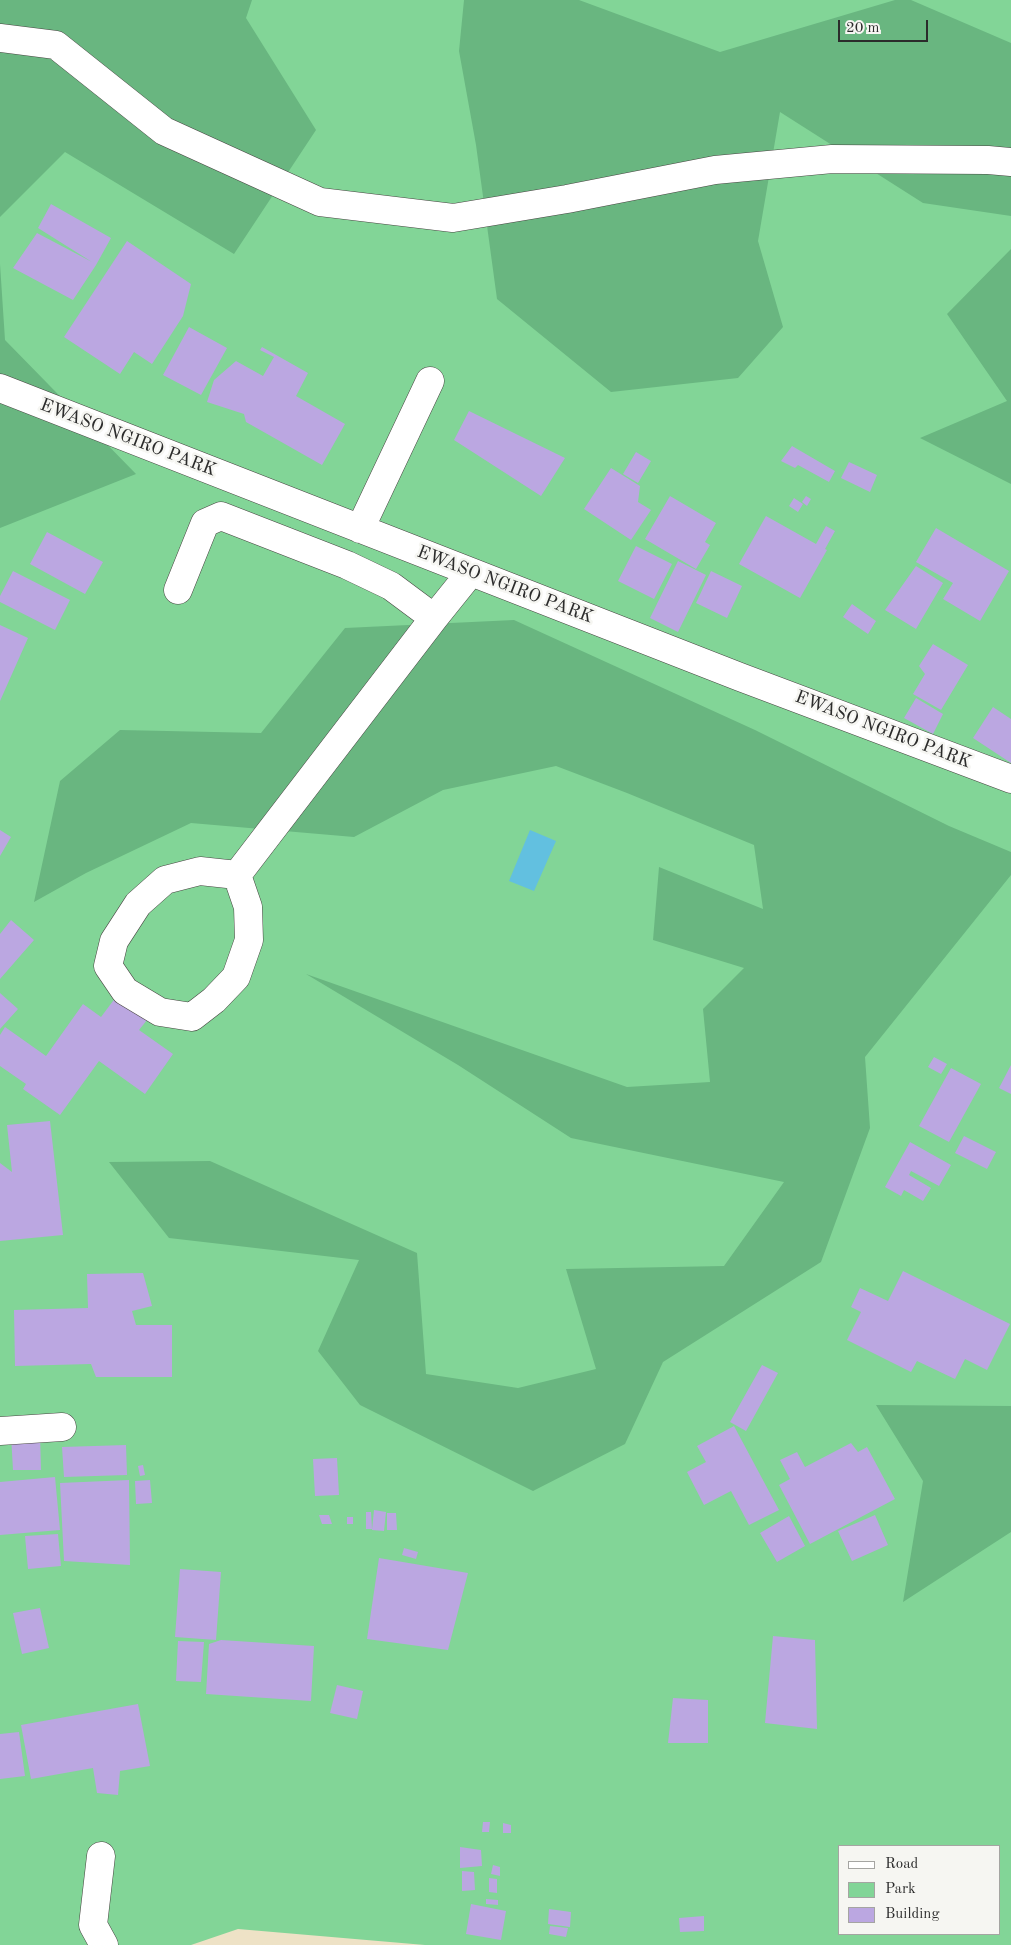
<!DOCTYPE html>
<style>
body{margin:0}
#map{position:relative;width:1011px;height:1945px;overflow:hidden;background:#eee2c6;font-family:"Old Standard TT",serif}
canvas{display:block}
.legend{position:absolute;left:838px;top:1845px;width:162px;height:90px;box-sizing:border-box;background:#f6f6f2;border:1px solid #a5a5a2;margin:0;padding:6px 9px;list-style:none;font-size:15px;color:#2b2b2b}
.legend li{display:flex;align-items:center;gap:10px;height:25px}
.legend b{width:25px;border:1px solid #a5a5a2}
.scale{position:absolute;left:838px;top:20px;width:90px;height:22px;box-sizing:border-box;border:2px solid #2b2b2b;border-top:0;padding-left:6px;font-size:15px;line-height:18px;white-space:nowrap;color:#2b2b2b;-webkit-text-stroke:4px #f6f6f2;paint-order:stroke}
</style>
<div id="map">
<canvas width="1011" height="1945"></canvas>
<ul class="legend">
<li><b style="height:6px;background:#fff"></b>Road</li>
<li><b style="height:14px;background:#82d597"></b>Park</li>
<li><b style="height:14px;background:#bba7e1"></b>Building</li>
</ul>
<div class="scale">20 m</div>
</div>
<script>
const ctx = document.querySelector('canvas').getContext('2d');
ctx.lineJoin = 'round';
function fillPath(path, color) {
  ctx.fillStyle = color;
  ctx.fill(path, 'evenodd');
}
function poly(rows) {
  const path = new Path2D();
  for (const r of rows) {
    path.moveTo(r[0], r[1]);
    for (let i = 2; i < r.length; i += 2) path.lineTo(r[i], r[i + 1]);
  }
  return path;
}
function stroke(path, color, width, dash) {
  ctx.strokeStyle = color;
  ctx.lineWidth = width;
  ctx.lineCap = dash ? 'butt' : 'round';
  ctx.setLineDash(dash || []);
  ctx.stroke(path);
}
function label(font, color, halo, rows, align = 'center') {
  ctx.font = font + ' "Old Standard TT",serif';
  ctx.lineWidth = 5;
  ctx.setLineDash([]);
  ctx.textBaseline = 'middle';
  ctx.strokeStyle = halo;
  ctx.fillStyle = color;
  for (const [text, x, y, turn = 0] of rows) {
    ctx.save();
    ctx.translate(x, y);
    ctx.rotate((+turn || 0) * Math.PI / 180);
    ctx.textAlign = isNaN(turn) ? turn : align;
    if (halo) ctx.strokeText(text, 0, 0);
    ctx.fillText(text, 0, 0);
    ctx.restore();
  }
}
const green = poly([
 [0,0,1011,0,1011,1945,425,1945,238,1929,191,1945,0,1945],
 [840,1846,1000,1846,1000,1934,840,1934]
]);
const forest = poly([
 [0,0,252,0,246,18,316,130,234,254,65,152,0,217],
 [464,0,579,0,720,52,895,0,911,0,1011,43,1011,216,923,203,780,112,758,241,783,327,738,378,611,392,497,299,476,145,459,51],
 [1011,249,1011,484,920,438,1007,401,947,314],
 [0,264,5,340,136,474,0,528],
 [514,620,755,730,949,826,1011,852,1011,875,865,1057,870,1128,821,1262,663,1362,625,1444,533,1491,360,1405,318,1351,359,1260,169,1238,109,1162,210,1161,417,1253,426,1374,518,1388,596,1369,566,1269,724,1266,784,1182,571,1138,458,1065,306,974,627,1087,710,1082,703,1009,744,968,653,940,659,867,763,909,754,845,627,793,556,766,443,790,354,837,191,823,86,873,34,902,60,781,120,730,261,733,345,628],
 [876,1405,1011,1406,1011,1532,903,1602,923,1481]
]);
const water = poly([
 [530,830,556,841,534,891,509,881]
]);
const building = poly([
 [51,204,111,238,96,265,73,300,13,268,37,233,92,262,38,228],
 [127,241,191,284,183,316,152,364,134,352,120,374,64,337],
 [189,327,227,348,201,395,163,375],
 [262,347,308,373,296,396,345,424,322,465,246,422,244,414,207,402,214,380,236,361,263,376,274,357,260,350],
 [469,411,565,458,541,496,454,440],
 [792,446,835,471,829,482,798,465,795,468,781,461],
 [636,452,651,461,638,483,623,474],
 [849,462,877,475,870,492,841,478],
 [611,468,640,486,638,502,651,510,631,540,584,509],
 [670,496,716,523,705,542,710,545,696,569,645,539],
 [806,496,811,499,807,506,802,502],
 [794,498,803,504,798,512,789,506],
 [766,516,816,544,826,526,835,531,825,549,827,550,800,598,739,564],
 [936,528,1009,571,980,621,943,599,953,583,916,562],
 [47,532,103,562,85,594,30,564],
 [636,546,672,564,654,599,618,581],
 [678,561,706,575,678,632,650,618],
 [916,566,943,583,916,629,885,610],
 [13,571,70,600,55,630,0,602,0,596],
 [711,571,742,586,727,618,696,603],
 [852,604,876,621,868,634,843,617],
 [0,625,28,638,0,701],
 [933,644,968,665,941,710,913,694,925,674,919,666],
 [916,698,943,714,933,734,904,718],
 [993,707,1011,719,1011,763,973,738],
 [0,830,11,837,0,856],
 [11,920,34,940,0,979,0,934],
 [0,993,18,1009,0,1029],
 [116,997,147,1020,139,1030,173,1054,145,1094,99,1061,60,1115,23,1089,26,1084,0,1066,0,1035,5,1027,46,1056,83,1004,101,1017],
 [934,1057,947,1064,941,1074,928,1067],
 [1011,1065,1011,1094,999,1088],
 [951,1068,981,1084,949,1142,919,1126],
 [50,1121,63,1235,0,1241,0,1163,12,1172,7,1125],
 [964,1136,996,1152,987,1169,955,1153],
 [910,1142,951,1165,939,1186,911,1171,909,1175,931,1188,923,1201,904,1190,901,1196,885,1187],
 [903,1271,1010,1324,987,1370,965,1359,955,1379,917,1361,911,1372,847,1340,861,1312,851,1307,860,1288,888,1301],
 [143,1273,152,1306,132,1311,136,1325,172,1325,172,1377,96,1377,91,1364,15,1366,14,1310,88,1308,87,1274],
 [762,1365,778,1373,746,1431,730,1422],
 [734,1426,779,1510,749,1525,731,1491,704,1505,687,1472,706,1462,697,1446],
 [40,1434,41,1470,13,1470,11,1435],
 [851,1443,858,1452,867,1447,895,1499,810,1544,779,1485,790,1479,780,1460,797,1452,805,1467],
 [126,1445,127,1475,64,1477,62,1447],
 [337,1458,339,1495,315,1496,313,1459],
 [143,1465,145,1475,140,1476,138,1466],
 [55,1477,60,1530,0,1535,0,1482],
 [129,1480,130,1565,64,1561,60,1483],
 [150,1480,152,1503,136,1504,135,1481],
 [374,1510,386,1512,384,1531,372,1530],
 [366,1512,371,1512,372,1529,366,1529],
 [387,1513,396,1513,397,1530,387,1530],
 [319,1515,329,1515,332,1524,322,1524],
 [875,1515,888,1545,852,1561,838,1531],
 [789,1516,805,1546,777,1562,760,1533],
 [347,1517,353,1517,353,1524,347,1524],
 [58,1534,61,1566,28,1569,25,1536],
 [404,1548,418,1552,416,1559,402,1555],
 [379,1558,468,1573,448,1650,367,1639],
 [180,1569,221,1572,216,1640,175,1637],
 [40,1608,49,1648,22,1654,13,1613],
 [773,1636,815,1640,817,1729,765,1723],
 [221,1640,314,1646,311,1701,206,1694,209,1644],
 [178,1641,204,1642,201,1682,176,1681],
 [337,1685,363,1691,357,1719,330,1713],
 [673,1698,708,1700,708,1743,668,1743],
 [138,1704,150,1766,120,1771,118,1795,97,1793,93,1768,31,1779,21,1725],
 [19,1732,25,1776,0,1779,0,1734],
 [483,1822,490,1822,489,1832,482,1832],
 [503,1823,511,1825,511,1833,503,1833],
 [460,1847,481,1850,482,1866,460,1868],
 [493,1865,500,1867,500,1876,491,1874],
 [462,1871,474,1872,475,1890,462,1891],
 [489,1878,497,1879,497,1893,489,1892],
 [486,1899,498,1900,498,1905,486,1904],
 [471,1904,506,1911,501,1940,466,1934],
 [549,1909,571,1912,570,1927,548,1924],
 [704,1916,704,1931,680,1932,679,1918],
 [550,1926,568,1928,566,1937,549,1934]
]);
const minor = poly([
 [0,38,56,45,164,131,320,202,453,218,567,199,715,170,832,159,988,160,1011,162],
 [0,388,740,677,1011,779],
 [360,529,430,381],
 [178,590,205,523,221,516,347,565,391,586,434,618],
 [237,875,248,907,249,940,236,977,214,1000,192,1017,160,1012,125,991,108,966,114,941,138,904,165,880,200,871,237,875,434,618,471,572],
 [0,1431,62,1427],
 [101,1856,93,1925,104,1945]
]);
const streetNames = [
 ["EWASO NGIRO PARK",128,438,21],
 ["EWASO NGIRO PARK",505,585,21],
 ["EWASO NGIRO PARK",883,730,21]
];
fillPath(green, '#82d597');
fillPath(forest, '#69b680');
fillPath(water, '#62c0e0');
fillPath(building, '#bba7e1');
stroke(minor, '#484642', 29);
stroke(minor, '#fff', 28);
label('18px', '#2b2b2b', '#f6f6f2', streetNames);
</script>
